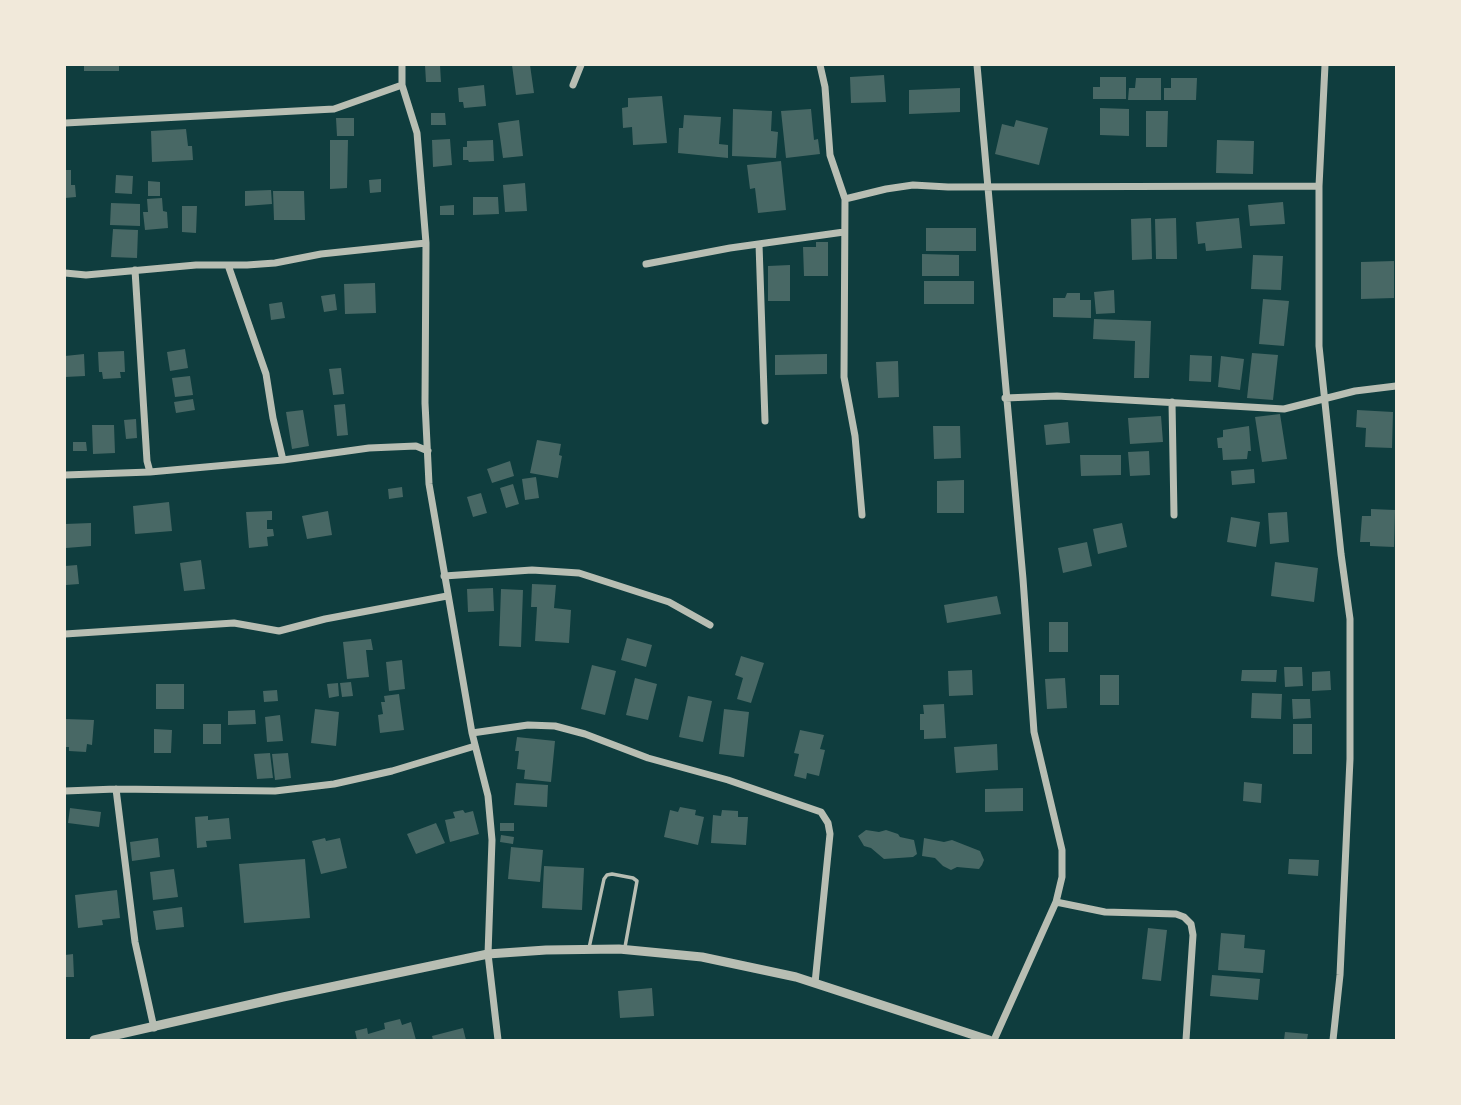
<!DOCTYPE html>
<style>
body{margin:0}
#map{position:relative;width:1461px;height:1105px;overflow:hidden;background:#0f3d3e;font-family:Overpass,sans-serif}
canvas{display:block}
.frame{position:absolute;inset:0;border:66px solid #f1e9da;pointer-events:none}
</style>
<div id="map">
<canvas width="1461" height="1105"></canvas>
<div class="frame"></div>
</div>
<script>
const ctx = document.querySelector('canvas').getContext('2d');
ctx.lineJoin = 'round';
function fillPath(path, color) {
  ctx.fillStyle = color;
  ctx.fill(path, 'evenodd');
}
function poly(rows) {
  const path = new Path2D();
  for (const r of rows) {
    path.moveTo(r[0], r[1]);
    for (let i = 2; i < r.length; i += 2) path.lineTo(r[i], r[i + 1]);
  }
  return path;
}
function stroke(path, color, width, dash) {
  ctx.strokeStyle = color;
  ctx.lineWidth = width;
  ctx.lineCap = dash ? 'butt' : 'round';
  ctx.setLineDash(dash || []);
  ctx.stroke(path);
}
const building = poly([
 [84,65,119,65,119,71,84,71],
 [425,65,440,65,441,82,426,82],
 [512,65,530,65,534,93,516,95],
 [884,75,886,102,851,103,850,77],
 [1100,77,1126,77,1126,99,1093,99,1093,87,1100,87],
 [1136,78,1161,78,1161,100,1128,100,1129,88,1135,88],
 [1171,78,1197,78,1196,100,1164,100,1164,88,1171,88],
 [484,85,486,106,464,108,463,102,459,102,458,88],
 [960,88,960,112,909,114,909,90],
 [662,96,667,143,633,145,632,127,623,128,622,108,628,107,628,98],
 [1100,108,1129,109,1129,136,1100,135],
 [733,109,772,111,771,131,778,132,776,158,732,156],
 [811,109,814,140,818,139,820,154,786,158,781,111],
 [1146,111,1168,111,1167,147,1146,147],
 [431,113,445,113,446,125,431,125],
 [684,115,721,117,719,144,728,145,728,158,678,153,679,128,683,128],
 [336,118,354,118,354,136,337,136],
 [519,120,523,156,503,158,498,123],
 [1016,120,1048,128,1039,165,995,154,1002,124,1014,127],
 [186,129,188,146,192,146,193,160,152,162,151,131],
 [450,139,452,165,433,167,432,140],
 [330,140,348,140,347,188,330,189],
 [493,140,494,161,469,162,468,160,463,160,463,147,467,147,467,141],
 [1217,140,1254,141,1253,174,1216,173],
 [781,161,786,210,758,213,755,188,750,189,747,165],
 [65,170,71,170,71,185,75,185,76,197,65,198],
 [116,175,133,176,132,194,115,193],
 [381,179,381,192,370,193,369,180],
 [148,181,160,182,160,196,148,196],
 [525,183,527,211,505,212,503,185],
 [271,190,272,204,245,206,245,191],
 [273,191,304,191,305,220,274,220],
 [473,197,498,197,499,214,473,215],
 [162,198,163,211,167,212,168,228,145,230,143,212,148,212,147,199],
 [1283,202,1285,224,1250,226,1248,205],
 [111,203,140,204,140,226,110,225],
 [454,205,454,215,440,215,440,206],
 [182,206,197,206,196,233,182,232],
 [1151,218,1152,259,1132,260,1131,219],
 [1176,218,1177,259,1156,259,1155,219],
 [1239,218,1242,248,1206,251,1205,243,1198,244,1196,222],
 [926,228,976,228,976,251,926,251],
 [113,229,138,230,137,258,111,257],
 [816,242,828,242,828,276,804,276,803,247,816,247],
 [922,254,959,255,959,276,922,276],
 [1253,255,1283,256,1281,290,1251,289],
 [1394,261,1394,298,1361,299,1361,262],
 [790,265,790,301,768,301,768,266],
 [924,281,974,281,974,304,924,304],
 [375,283,376,313,345,314,344,284],
 [1114,290,1115,313,1096,314,1094,292],
 [1067,293,1080,293,1080,300,1091,300,1091,318,1053,317,1053,298,1065,298],
 [335,294,337,310,324,312,321,296],
 [1263,299,1289,301,1284,346,1259,344],
 [282,302,285,318,271,320,269,304],
 [1094,319,1151,321,1149,378,1134,378,1135,341,1093,339],
 [185,349,188,368,170,371,167,352],
 [124,351,125,372,120,372,121,378,103,379,102,372,99,372,98,352],
 [1252,353,1278,355,1273,400,1247,398],
 [84,354,85,376,65,377,65,356],
 [827,354,827,374,775,375,775,355],
 [1190,355,1212,356,1211,382,1189,381],
 [1221,356,1244,359,1240,390,1218,387],
 [898,361,899,397,878,398,876,362],
 [341,368,344,394,333,395,329,369],
 [190,376,193,395,175,397,172,378],
 [193,399,195,410,176,413,174,402],
 [345,404,348,435,337,436,334,405],
 [303,410,309,446,292,449,286,412],
 [1357,410,1393,412,1392,448,1365,447,1366,428,1356,427],
 [1280,414,1287,459,1262,462,1255,417],
 [1161,416,1163,442,1130,444,1128,418],
 [136,419,137,438,126,439,124,420],
 [1068,422,1070,443,1046,445,1044,425],
 [92,425,114,425,115,453,93,454],
 [933,426,960,426,961,458,934,459],
 [1249,426,1251,451,1248,451,1247,459,1223,460,1222,448,1218,448,1217,438,1223,437,1223,430],
 [537,440,561,444,559,455,562,456,558,478,530,473],
 [73,442,86,442,87,451,73,451],
 [1149,451,1150,475,1130,476,1128,452],
 [1080,455,1121,455,1121,475,1081,476],
 [510,461,514,476,492,483,487,469],
 [1254,469,1255,483,1232,485,1231,471],
 [536,477,539,498,525,500,522,479],
 [964,480,964,513,937,513,937,481],
 [513,484,519,504,506,508,500,488],
 [402,487,403,497,389,499,388,489],
 [481,493,487,513,473,517,467,497],
 [169,502,172,531,135,534,133,506],
 [1371,509,1395,510,1394,547,1370,546,1370,542,1360,542,1362,516,1371,516],
 [272,511,272,520,267,520,267,529,273,529,274,536,267,537,268,546,249,548,246,512],
 [328,511,332,535,307,539,302,516],
 [1287,512,1289,542,1270,544,1268,513],
 [1231,517,1260,522,1256,547,1227,542],
 [91,523,91,546,66,548,65,524],
 [1122,523,1127,547,1098,554,1093,529],
 [1087,542,1092,566,1063,573,1058,548],
 [201,560,205,589,184,591,180,563],
 [1275,562,1318,568,1314,602,1271,596],
 [77,565,79,584,66,585,65,566],
 [532,584,556,585,554,608,571,610,569,643,535,641,537,607,531,607],
 [493,588,494,611,468,612,467,589],
 [501,589,523,590,521,647,499,646],
 [997,596,1001,614,947,623,944,605],
 [1049,622,1068,622,1068,652,1049,652],
 [627,638,652,645,646,667,621,660],
 [371,639,373,650,366,650,369,677,347,679,343,642],
 [741,656,764,663,751,703,737,699,743,678,735,675],
 [402,660,405,689,389,691,386,662],
 [592,665,616,671,605,715,581,709],
 [1284,667,1302,667,1303,686,1285,687],
 [972,670,973,695,949,696,948,671],
 [1242,670,1277,670,1276,682,1241,681],
 [1330,671,1331,690,1312,691,1312,672],
 [1100,675,1119,675,1119,705,1100,705],
 [635,678,657,684,648,720,626,715],
 [1065,678,1067,708,1047,709,1045,679],
 [351,682,353,696,342,697,340,683],
 [338,683,339,696,329,698,327,684],
 [156,684,184,684,184,709,156,709],
 [277,690,278,701,264,702,263,691],
 [1252,693,1282,694,1281,719,1251,718],
 [399,694,404,730,380,733,378,715,383,714,381,702,385,702,384,696],
 [688,696,712,701,703,742,679,737],
 [1292,699,1310,699,1311,718,1293,719],
 [944,704,946,738,924,739,924,730,920,730,920,714,924,714,923,705],
 [315,709,339,712,336,746,311,743],
 [724,709,749,712,744,757,719,754],
 [255,710,256,724,228,725,228,711],
 [280,715,283,741,267,742,265,717],
 [65,719,94,720,92,745,87,744,86,752,69,751,69,747,65,747],
 [203,724,221,724,221,744,203,744],
 [1293,724,1312,724,1312,754,1293,754],
 [154,729,172,730,171,753,154,753],
 [800,730,824,735,820,749,825,750,819,776,807,773,806,779,794,776,799,754,794,753],
 [517,737,555,741,551,782,524,779,525,770,517,769,519,751,515,751],
 [997,744,998,770,956,773,954,747],
 [270,753,273,778,257,779,254,754],
 [288,753,291,778,275,780,272,754],
 [1244,782,1262,784,1261,803,1243,801],
 [516,783,548,785,547,807,514,805],
 [1023,788,1023,811,985,812,985,789],
 [680,807,696,810,695,815,704,817,698,845,664,837,670,810,678,812],
 [70,808,101,812,99,827,68,823],
 [463,810,465,813,473,811,479,834,450,842,445,820,455,818,453,812],
 [722,810,738,811,738,817,748,817,746,845,711,843,713,815,721,816],
 [208,816,208,820,229,818,231,839,206,841,207,847,197,848,195,817],
 [436,823,445,843,416,854,407,834],
 [500,823,514,823,514,831,500,831],
 [866,830,879,832,886,830,898,834,900,837,914,840,917,854,913,857,884,859,871,848,864,846,858,836],
 [501,835,514,837,513,844,500,842],
 [158,838,160,857,132,861,130,842],
 [325,838,326,841,340,838,347,868,321,874,312,841],
 [924,838,944,842,952,840,980,851,984,860,982,865,979,869,957,867,951,870,943,866,935,858,922,856],
 [511,847,543,850,540,882,508,879],
 [305,859,310,918,244,923,239,864],
 [1289,859,1319,860,1318,876,1288,874],
 [544,866,584,868,582,910,542,908],
 [174,869,178,897,153,900,150,872],
 [117,890,120,918,102,920,103,925,78,928,75,895],
 [182,907,184,927,156,930,153,911],
 [1148,928,1167,930,1161,981,1142,979],
 [1221,933,1245,935,1244,948,1265,950,1263,973,1218,970],
 [73,954,74,977,65,977,65,955],
 [1212,975,1260,979,1258,1000,1210,996],
 [652,988,654,1016,620,1018,618,991],
 [400,1019,402,1025,411,1022,416,1040,357,1040,355,1031,367,1028,368,1034,385,1029,384,1023],
 [463,1028,466,1040,433,1040,432,1036],
 [1285,1032,1308,1034,1307,1040,1284,1040]
]);
const service = poly([
 [589,948,604,879,607,875,612,874,633,878,637,881,625,947]
]);
const minor = poly([
 [402,65,402,85,417,133,426,243,425,403,429,484,472,733,488,796,492,840,488,954,498,1040],
 [820,65,825,87,830,155,845,199],
 [977,65,1023,579,1034,732,1062,850,1062,877,1056,902,994,1040],
 [1325,65,1319,186,1319,346,1341,554,1350,619,1350,759,1340,975,1333,1040],
 [573,85,581,65],
 [65,123,334,109,402,85],
 [759,244,765,421],
 [646,264,730,248,844,232],
 [228,265,266,374,273,418,283,460],
 [135,270,147,461,150,472,283,460,369,448,416,446,428,451],
 [65,273,86,275,196,265,247,265,275,263,321,254,426,243],
 [1005,398,1057,396,1284,409,1355,391,1396,386],
 [1172,402,1174,515],
 [65,475,150,472],
 [862,515,855,436,844,377,845,199,886,189,913,185,948,187,1319,186],
 [444,576,532,570,579,573,669,602,710,625],
 [65,634,234,623,279,631,325,619,447,596],
 [472,733,528,725,555,726,585,734,648,758,728,780,821,812,828,823,830,834,815,983],
 [116,789,135,942,154,1028],
 [65,791,116,789,275,791,334,784,392,771,475,746],
 [1056,902,1105,912,1176,914,1184,917,1191,924,1193,935,1186,1040]
]);
const tertiary = poly([
 [94,1040,283,997,488,954,546,950,619,949,702,957,796,977,989,1040]
]);
fillPath(building, '#486865');
stroke(service, '#b8beb3', 3.5);
stroke(minor, '#b8beb3', 7);
stroke(tertiary, '#b8beb3', 9);
</script>
